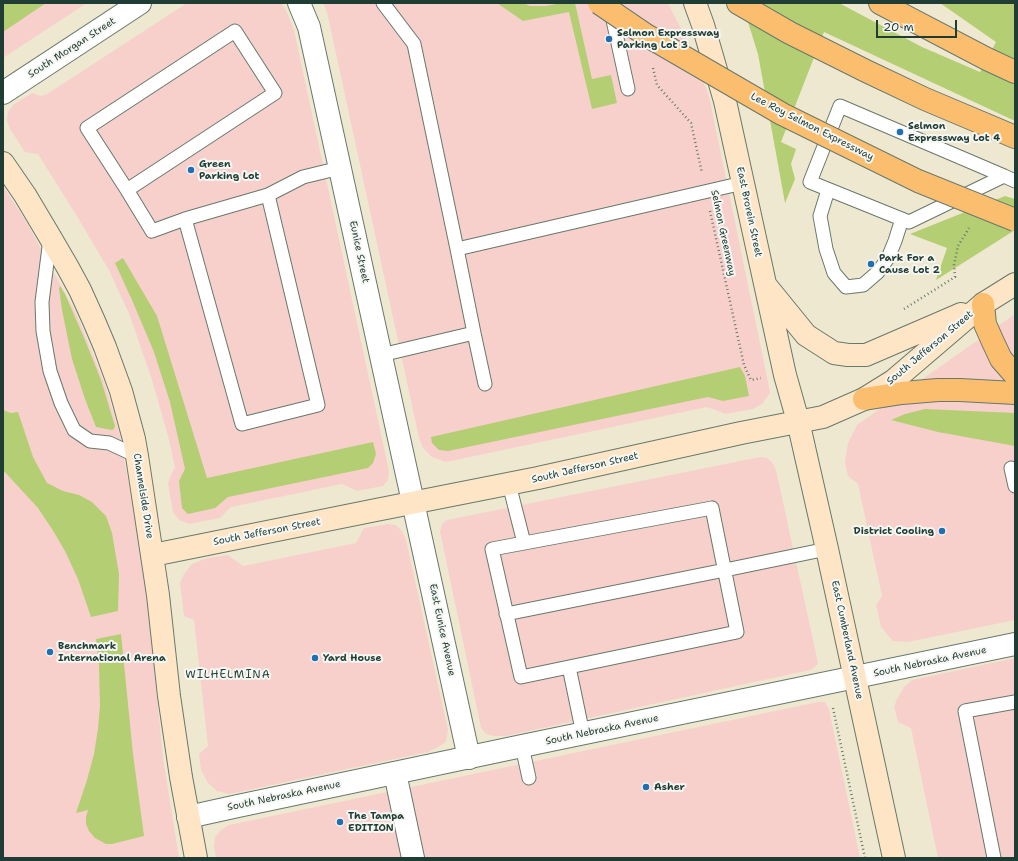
<!DOCTYPE html>
<html>
<head>
<meta charset="utf-8">
<style>
	body { margin:0 }
	#map { position:relative; width:1018px; height:861px; overflow:hidden; background:#eee8d1; font-family:"Shantell Sans",sans-serif }
	canvas { display:block }
	.frame { position:absolute; inset:0; border:4px solid #1f3d34; pointer-events:none }
	.scale { position:absolute; left:876px; top:20px; width:81px; height:18px; box-sizing:border-box; border:2px solid #1f3d34; border-top:0; padding-left:5px; font-size:12px; line-height:14px; white-space:nowrap; color:#1f3d34; -webkit-text-stroke:3px #f6f6f2; paint-order:stroke }
</style>
</head>
<body>
<div id="map">
<canvas width="1018" height="861"></canvas>
<div class="frame"></div>
<div class="scale">20 m</div>
</div>
<script>
const g = document.querySelector('canvas').getContext('2d');
g.lineJoin = 'round';
function fillPath(path, color) {
  g.fillStyle = color;
  g.fill(path, 'evenodd');
}
function shape(rows) {
  const path = new Path2D();
  for (const r of rows) {
    path.moveTo(r[0], r[1]);
    for (let i = 2; i < r.length; i += 2) path.lineTo(r[i], r[i + 1]);
  }
  return path;
}
function strokePath(path, color, width, dash) {
  g.strokeStyle = color;
  g.lineWidth = width;
  g.lineCap = dash ? 'butt' : 'round';
  g.setLineDash(dash || []);
  g.stroke(path);
}
function drawText(font, color, halo, rows, align = 'center') {
  g.font = font + ' "Shantell Sans",sans-serif';
  g.lineWidth = 4;
  g.setLineDash([]);
  g.textBaseline = 'middle';
  g.strokeStyle = halo;
  g.fillStyle = color;
  for (const [text, x, y, turn = 0] of rows) {
    g.save();
    g.translate(x, y);
    g.rotate((+turn || 0) * Math.PI / 180);
    g.textAlign = isNaN(turn) ? turn : align;
    if (halo) g.strokeText(text, 0, 0);
    g.fillText(text, 0, 0);
    g.restore();
  }
}
fillPath(shape([
	[3,3,87,3,3,58],
	[187,3,281,3,286,10,294,30,389,471,388,480,383,486,357,491,342,484,231,507,220,518,189,524,179,520,173,512,168,484,170,477,175,467,168,436,152,380,130,316,110,272,78,218,38,154,25,152,10,129,7,121,8,112,13,105,32,93,41,96,47,94],
	[323,3,668,3,690,47,709,96,767,377,770,393,762,404,753,409,726,414,707,407,446,462,432,457,423,448,419,438,327,12],
	[3,186,27,223,77,315,105,384,120,435,142,557,147,595,163,758,179,858,3,858],
	[1015,314,1015,620,908,642,893,641,881,627,876,605,882,596,858,484,848,476,845,462,848,443,857,425],
	[760,457,767,458,772,462,776,470,817,658,818,664,814,668,810,670,506,736,493,736,486,734,481,728,440,531,442,524,447,520],
	[388,524,396,525,402,531,406,540,448,730,446,742,438,747,428,752,229,794,217,791,208,783,201,770,199,754,208,746,194,620,184,616,180,583,184,574,192,564,207,558,228,555,243,566,356,543,364,528],
	[1015,658,1015,858,938,858,911,728,898,722,894,707,897,699,904,687,912,680],
	[818,702,825,702,829,709,860,858,216,858,214,847,215,837,221,830,229,825]
]), '#f7d0cc');
fillPath(shape([
	[3,3,46,3,3,32],
	[497,3,523,3,530,6,546,6,561,3,575,3,592,79,611,75,617,103,592,109,569,12,523,21],
	[742,3,839,3,922,47,980,72,996,42,940,3,1015,3,1015,121,824,32,781,142,796,149,791,164,795,179,785,203,758,54],
	[1005,196,1015,199,1015,230,936,280,947,248,910,234],
	[123,258,157,316,207,478,373,442,376,454,373,463,368,468,228,497,215,508,188,514,182,508,179,481,185,469,170,402,154,352,132,300,115,263],
	[60,286,65,294,85,340,101,380,115,426,114,429,112,430,96,427,85,399,72,359,62,310,59,288],
	[740,367,745,376,749,396,723,401,708,397,448,451,439,450,432,443,431,437],
	[925,409,1015,413,1015,446,938,432,891,420,905,414],
	[3,410,11,413,18,412,33,457,47,483,63,491,79,495,92,502,106,516,112,533,119,574,118,611,91,617,78,579,65,551,52,529,38,508,3,470],
	[121,634,133,754,144,836,112,844,106,844,95,838,89,831,86,824,86,817,88,810,76,813,87,780,94,754,98,729,100,706,99,665,96,639]
]), '#b4ce73');
const service = shape([
	[383,3,414,44,457,249],
	[611,11,628,89],
	[1004,176,909,222,810,182,840,106,1004,176,1015,181],
	[127,190,275,93,235,31,87,128,127,190,152,231,185,219,268,195,303,177,340,168],
	[828,190,820,216,826,249,834,273,846,287,863,285,878,272,888,258,895,241,902,219],
	[185,219,242,424,318,405,268,195],
	[50,239,42,302,43,331,50,371,61,403,74,430,90,441,109,443,137,456],
	[474,333,485,384],
	[381,355,474,333,457,249,743,183],
	[1011,468,1015,486],
	[509,484,524,543],
	[712,508,737,632,521,677,492,549,712,508],
	[506,614,725,570,827,549],
	[569,667,583,734],
	[522,746,529,778],
	[994,858,965,711,1015,702]
]);
const minor = shape([
	[299,3,309,27,469,758],
	[395,773,413,858]
]);
const tertiary = shape([
	[3,93,140,3],
	[188,817,238,806,522,746,1015,644]
]);
const secondary = shape([
	[695,3,703,25,725,101,785,375,798,421,827,549,894,858],
	[3,163,25,195,50,237,67,266,80,290,94,321,105,347,121,391,134,439,137,456,158,595,169,696,181,777,196,858],
	[767,287,806,335,834,353,848,355,866,355,961,314],
	[153,555,376,510,538,478,741,433,823,417,864,399,893,381,983,304,1015,284]
]);
const motorway = shape([
	[738,3,790,33,866,71,925,99,1015,137],
	[880,3,987,59,1015,72],
	[983,304,985,324,993,342,1001,359,1015,375],
	[864,399,902,393,938,390,960,390,1015,393]
]);
strokePath(service, '#67796b', 15);
strokePath(minor, '#67796b', 24);
strokePath(tertiary, '#67796b', 24);
strokePath(secondary, '#67796b', 24);
strokePath(motorway, '#67796b', 24);
strokePath(shape([
	[653,68,657,85,691,123,702,173],
	[710,211,744,365,751,380,761,378],
	[904,309,955,277,954,265,958,246,969,228],
	[833,708,865,858]
]), '#67796b', 2.5, [1, 3]);
strokePath(service, '#fff', 13);
strokePath(minor, '#fff', 22);
strokePath(tertiary, '#fff', 22);
strokePath(secondary, '#fde5c5', 22);
strokePath(motorway, '#fbbd6e', 22);
const motorwayBridge = shape([
	[599,3,646,35,782,114,918,181,1015,220]
]);
strokePath(motorwayBridge, '#67796b', 24, []);
strokePath(motorwayBridge, '#fbbd6e', 22);
for (const [x, y, r, color] of [
	[609,39,4,"#1f6fb2"],
	[900,132,4,"#1f6fb2"],
	[191,170,4,"#1f6fb2"],
	[871,264,4,"#1f6fb2"],
	[942,531,4,"#1f6fb2"],
	[50,652,4,"#1f6fb2"],
	[315,658,4,"#1f6fb2"],
	[646,787,4,"#1f6fb2"],
	[340,822,4,"#1f6fb2"]
]) {
  const dot = new Path2D();
  dot.arc(x, y, r, 0, 2 * Math.PI);
  g.fillStyle = color;
  g.fill(dot);
  strokePath(dot, '#f6f6f2', 1.5);
}
drawText('bold 10px', '#1f3d34', '#f6f6f2', [
	["Selmon Expressway",617,33],
	["Parking Lot 3",617,45],
	["Selmon",908,126],
	["Expressway Lot 4",908,138],
	["Green",199,164],
	["Parking Lot",199,176],
	["Park For a",879,258],
	["Cause Lot 2",879,270],
	["District Cooling",934,531,"right"],
	["Benchmark",58,646],
	["International Arena",58,658],
	["Yard House",323,658],
	["Asher",654,787],
	["The Tampa",348,816],
	["EDITION",348,828]
], 'left');
drawText('10px', '#1f3d34', '#f6f6f2', [
	["South Morgan Street",72,48,-33],
	["Lee Roy Selmon Expressway",812,127,27],
	["East Brorein Street",749,212,78],
	["Selmon Greenway",723,233,78],
	["Eunice Street",359,252,78],
	["South Jefferson Street",930,348,-40],
	["South Jefferson Street",585,468,-13],
	["Channelside Drive",143,496,81],
	["South Jefferson Street",267,532,-11],
	["East Eunice Avenue",442,630,78],
	["East Cumberland Avenue",847,640,78],
	["South Nebraska Avenue",930,662,-12],
	["South Nebraska Avenue",602,730,-12],
	["South Nebraska Avenue",284,796,-12]
]);
g.letterSpacing = '1px';
drawText('11px', '#1f3d34', '#f6f6f2', [
	["WILHELMINA",228,675]
]);
g.letterSpacing = '0px';
</script>
</body>
</html>
